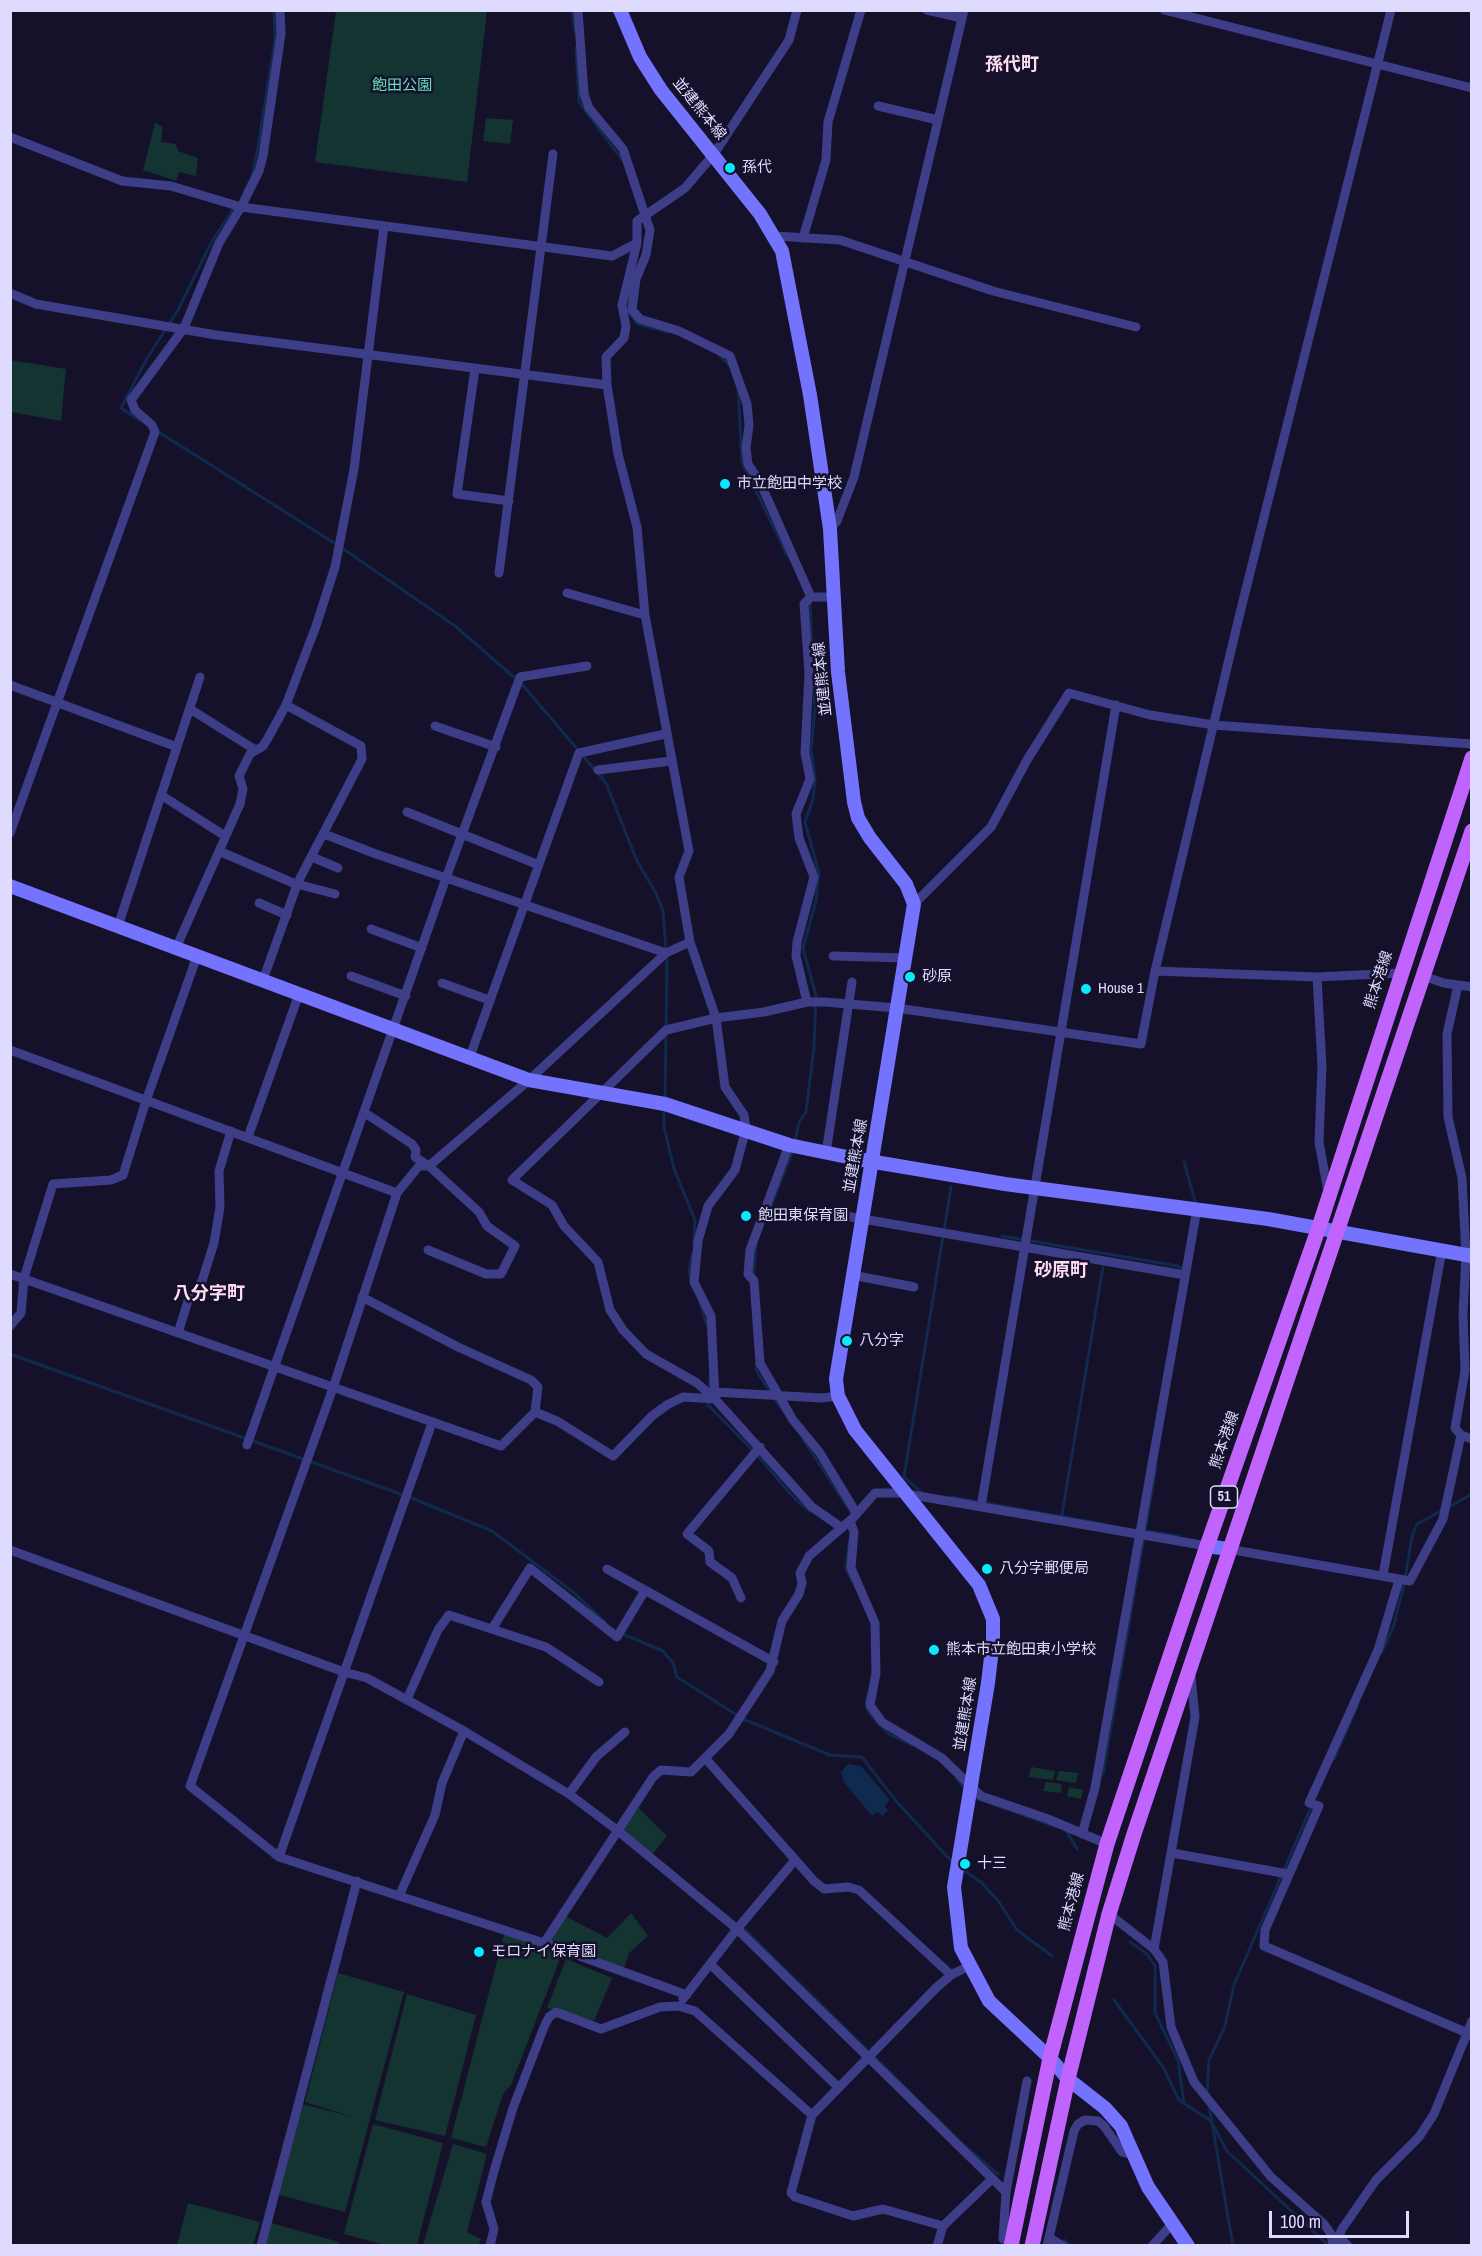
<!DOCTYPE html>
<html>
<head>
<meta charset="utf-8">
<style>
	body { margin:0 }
	#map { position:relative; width:1482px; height:2256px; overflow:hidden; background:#15112a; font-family:"Archivo Narrow",sans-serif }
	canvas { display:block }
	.frame { position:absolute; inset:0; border:12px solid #dedbfe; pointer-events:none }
	.scale { position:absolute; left:1269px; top:2211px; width:140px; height:27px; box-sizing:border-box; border:3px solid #dedbfe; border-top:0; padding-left:8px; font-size:18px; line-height:21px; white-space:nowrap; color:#dedbfe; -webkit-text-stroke:4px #15112a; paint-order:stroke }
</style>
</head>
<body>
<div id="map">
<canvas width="1482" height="2256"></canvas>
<div class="frame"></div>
<div class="scale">100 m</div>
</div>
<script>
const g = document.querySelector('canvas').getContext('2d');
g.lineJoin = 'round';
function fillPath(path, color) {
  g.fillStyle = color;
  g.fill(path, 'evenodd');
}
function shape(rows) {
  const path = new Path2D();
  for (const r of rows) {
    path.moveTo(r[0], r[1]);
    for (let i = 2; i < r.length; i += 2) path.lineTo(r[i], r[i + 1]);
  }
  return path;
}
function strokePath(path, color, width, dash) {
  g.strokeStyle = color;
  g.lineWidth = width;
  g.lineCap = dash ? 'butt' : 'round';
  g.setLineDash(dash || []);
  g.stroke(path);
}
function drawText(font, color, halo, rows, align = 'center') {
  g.font = font + ' "Archivo Narrow","Noto Sans JP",sans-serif';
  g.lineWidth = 5;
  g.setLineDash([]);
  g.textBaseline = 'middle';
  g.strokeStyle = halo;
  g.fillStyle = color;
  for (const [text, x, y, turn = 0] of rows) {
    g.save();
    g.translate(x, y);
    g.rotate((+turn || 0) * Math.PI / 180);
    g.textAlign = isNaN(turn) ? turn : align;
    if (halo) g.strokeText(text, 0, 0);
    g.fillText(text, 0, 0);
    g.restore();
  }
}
fillPath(shape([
	[336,11,487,11,467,182,315,162],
	[486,118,513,120,510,144,483,141],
	[155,123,163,127,161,142,176,144,178,151,198,158,196,176,179,172,176,181,143,170],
	[10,360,66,369,61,421,11,412],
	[1031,1767,1055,1771,1053,1780,1029,1777],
	[1059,1771,1078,1773,1076,1783,1056,1780],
	[1046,1782,1062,1784,1061,1793,1043,1791],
	[1069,1787,1083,1790,1081,1799,1067,1796],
	[638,1807,667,1836,652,1855,621,1830],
	[631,1913,648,1936,629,1953,624,1968,549,1942,565,1916,607,1938],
	[505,1931,561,1956,511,2085,503,2094,486,2147,451,2138],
	[566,1959,612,1978,594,2021,547,2008],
	[338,1973,404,1992,345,2212,279,2195,302,2104,353,2117,305,2102],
	[407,1994,476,2015,445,2136,375,2120],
	[373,2124,443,2143,417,2245,385,2245,344,2234],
	[453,2144,487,2154,467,2232,481,2239,478,2245,423,2245],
	[188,2203,260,2222,253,2245,177,2245],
	[271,2223,339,2242,338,2246,265,2246]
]), '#143432');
fillPath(shape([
	[848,1764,861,1766,890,1800,885,1806,888,1811,882,1816,878,1812,872,1816,843,1781,841,1772]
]), '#10294f');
strokePath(shape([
	[572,10,575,32],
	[576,48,579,102,623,161],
	[244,193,252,176,258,147,275,40,274,10],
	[628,307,630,290],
	[630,314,638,324,668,332],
	[718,354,730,366],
	[738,389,742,462,787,555],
	[141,421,121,408,146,360,178,310,211,243,235,206],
	[157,431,336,544],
	[342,548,455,626,516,679],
	[810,601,812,651],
	[521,683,606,783,637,861,656,893,663,911,667,962,665,1101],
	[664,1107,664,1127,674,1169,695,1220,694,1242],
	[795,1141,799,1122,806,1112,814,1047,816,996,803,948,816,901,819,873,805,822,813,799,815,779,811,749,815,709,813,679],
	[1184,1162,1196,1205],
	[768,1214,793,1150],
	[1002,1236,1178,1266,1185,1270],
	[753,1277,756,1245],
	[691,1280,689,1271,692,1255],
	[699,1300,707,1325],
	[10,1354,409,1497,492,1531,573,1592,605,1622],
	[756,1364,757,1372,770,1392],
	[709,1391,710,1377],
	[774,1398,784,1412],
	[708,1401,708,1405,758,1456,795,1499,810,1511],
	[803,1439,852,1514],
	[921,1492,904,1477,951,1187],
	[951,1497,1103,1524],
	[1447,1508,1472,1494],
	[1062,1515,1103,1267],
	[1145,1531,1179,1536],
	[849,1542,846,1568,852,1581],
	[620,1633,663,1651,673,1663,677,1677,743,1719,830,1755,862,1757,896,1801,954,1864],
	[1382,1652,1394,1625,1405,1580,1412,1536,1417,1524,1441,1511],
	[868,1694,866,1701,868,1711,877,1722],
	[882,1727,889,1734,912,1745],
	[1334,1759,1357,1707],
	[1103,1774,1156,1468],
	[957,1779,966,1791],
	[973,1797,1057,1827],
	[1066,1830,1077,1849],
	[962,1869,982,1883,999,1902,1017,1930,1052,1956],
	[744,1929,967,2148,998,2174],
	[1130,1942,1147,1954,1155,1966,1155,2013,1178,2060,1184,2104],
	[1114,2000,1163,2067,1179,2100,1211,2121,1227,2151,1329,2246],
	[1207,2093,1209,2060,1225,2026,1234,1985,1312,1805],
	[1209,2105,1233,2246],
	[1064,2240,1071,2246]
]), '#10294f', 3);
strokePath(shape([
	[578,10,584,94,589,108,623,149,650,230,646,255,636,279,632,310,640,319,679,331,730,356,747,404,749,425,746,448,748,464,760,482,811,597,833,597],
	[797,10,789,40,714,154,685,188,637,221,637,243,622,305,626,326,624,338,606,357,607,385,618,454,637,527,645,615,689,851,679,877,690,942,716,1018,725,1087,744,1115,746,1129,735,1170,708,1206,698,1241,694,1282,711,1316,715,1399,812,1507,842,1528],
	[927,10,962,18],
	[1164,10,1472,88],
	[878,106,938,120],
	[10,137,122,181,171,186,241,207,612,256,637,243],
	[775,236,840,240,993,291,1136,327],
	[803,238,826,160,828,122,861,10],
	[10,293,36,304,216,335,607,385],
	[475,369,457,494,509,501],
	[830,529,837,521,854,477,964,10],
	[499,573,553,154],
	[567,593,645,615],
	[10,685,177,747],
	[190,709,254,749],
	[435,726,496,747],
	[598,770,671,761],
	[161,795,225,836],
	[407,812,539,865],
	[10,833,155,432,152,425,135,410,131,400,184,328,219,243,241,207,259,171,263,156,281,34,280,10],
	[324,834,376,854,666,953],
	[219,851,293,883,335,894],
	[312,857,338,868],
	[259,903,287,915],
	[914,904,991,827,1027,760,1069,693,1150,715,1214,725,1472,744],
	[118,926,200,677],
	[371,929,422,948],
	[176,948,240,804,243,789,239,776,250,754,263,746,268,738,286,705,316,626,335,567,354,469,384,226],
	[833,956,906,958],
	[1155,971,1317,977,1400,973],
	[351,976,406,996],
	[1423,976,1444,983,1472,987],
	[1317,977,1322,1066,1319,1142,1328,1192],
	[263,980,298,882,362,759,361,746,286,705],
	[442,983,489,1000],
	[1458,985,1447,1034,1448,1117,1462,1178,1466,1255,1463,1314,1465,1371,1455,1428,1461,1435,1472,1439],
	[807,1002,796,956,797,942,814,877,799,838,796,814,810,779,805,753,809,673,804,604,811,597],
	[10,1050,397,1193],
	[469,1059,579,753,665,734],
	[365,1113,412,1144,416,1150,415,1157,429,1166,479,1212,487,1226,515,1246,501,1274,486,1274,428,1250],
	[248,1137,299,994],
	[789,1145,750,1250,748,1274,754,1281,760,1363,793,1420,820,1453,857,1514],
	[826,1153,852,982],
	[811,1210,1185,1275],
	[10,1274,501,1446,535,1412,557,1421,613,1456,652,1416,667,1405,683,1397,715,1399],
	[852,1275,914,1287],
	[362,1297,458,1347,531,1380,538,1387,535,1412],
	[10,1326,21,1313,24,1278,53,1184,111,1180,123,1175,146,1101,197,956],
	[178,1333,188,1301,202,1281,214,1243,220,1207,219,1171,231,1131],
	[714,1392,822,1398,838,1396],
	[715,1399,697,1383,646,1354,623,1330,610,1310,598,1262,564,1226,552,1205,512,1180,666,1030,716,1018,764,1012,807,1002,825,1002,897,1008,1141,1044,1155,971,1239,617,1391,10],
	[247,1445,446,878,520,677,587,666],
	[981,1507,1116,705],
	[850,1521,854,1532,851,1568,875,1623,876,1673,870,1705,882,1722,942,1758,981,1796,1048,1819,1107,1844],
	[1228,1549,1410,1581,1443,1519,1461,1435],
	[10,1550,344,1672,367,1678,464,1731,569,1794,617,1830,737,1929,1006,2192],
	[607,1569,774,1662],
	[1383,1575,1442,1250],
	[1399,1580,1378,1650,1309,1803,1319,1806,1265,1930,1264,1946,1472,2035],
	[741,1598,732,1578,710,1562,709,1551,687,1534,760,1447],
	[492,1629,530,1568,617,1637,644,1592],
	[407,1699,438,1630,449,1615,546,1647,599,1682],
	[706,1759,814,1881,824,1889,848,1887,859,1890,951,1975],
	[569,1794,596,1757,625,1732],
	[1082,1834,1095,1788,1197,1209],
	[1172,1853,1288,1874],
	[279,1857,432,1423],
	[399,1896,435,1815,442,1783,464,1731],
	[1109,1914,1154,1949,1163,1962,1171,2027,1194,2082,1271,2177,1324,2224,1331,2234,1333,2246],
	[544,1943,653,1777,661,1770,691,1772,729,1734,770,1671,782,1621,799,1594,802,1583,800,1573,809,1556,853,1518,875,1493,901,1493,1207,1546],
	[1154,1949,1195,1717,1191,1676],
	[710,1964,838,2087],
	[687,1995,544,1943,279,1857,190,1786,333,1388,397,1193,419,1166,429,1166,529,1080,666,953,690,942],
	[683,1999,737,1929,795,1860],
	[943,2226,883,2209,853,2216,795,2197,791,2193,812,2115,936,1988,951,1975,969,1966],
	[1339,2236,1348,2246],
	[1050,2238,1063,2246],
	[1003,2239,1006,2192,1027,2081],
	[261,2246,357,1881],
	[490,2246,494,2229,486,2202,494,2171,513,2108,544,2027,549,2017,556,2012,601,2029,660,2007,678,2006,695,2011,812,2115],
	[937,2246,943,2226,992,2179],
	[1047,2246,1074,2131,1078,2124,1085,2120,1098,2121,1104,2126,1122,2152,1136,2156],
	[1152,2246,1172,2224],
	[1335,2246,1342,2229,1376,2180,1419,2137,1434,2114,1472,2021]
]), '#3e3d88', 9);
strokePath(shape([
	[620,10,640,57,661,90,760,214,782,251,810,395,830,529,838,672,854,802,858,818,870,838,906,884,914,904,836,1379,838,1396,855,1430,979,1585,993,1619,993,1640,988,1683,954,1887,961,1948,989,2001,1050,2058,1068,2079,1105,2108,1121,2126,1148,2187,1188,2246],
	[10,886,529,1080,665,1104,789,1145,857,1159,1005,1184,1268,1219,1472,1256],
	[1207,1546,1228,1549]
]), '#7373fd', 14);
strokePath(shape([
	[1011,2246,1050,2058,1107,1844,1207,1546,1319,1227,1472,758],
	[1032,2246,1068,2079,1109,1914,1134,1834,1472,831]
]), '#c064fd', 15);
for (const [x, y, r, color] of [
	[730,168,6,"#0ae9fb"],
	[725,484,6,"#0ae9fb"],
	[910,977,6,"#0ae9fb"],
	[1086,989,6,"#0ae9fb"],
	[746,1216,6,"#0ae9fb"],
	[847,1341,6,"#0ae9fb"],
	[987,1569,6,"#0ae9fb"],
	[934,1650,6,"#0ae9fb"],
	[965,1864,6,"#0ae9fb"],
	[479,1952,6,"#0ae9fb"]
]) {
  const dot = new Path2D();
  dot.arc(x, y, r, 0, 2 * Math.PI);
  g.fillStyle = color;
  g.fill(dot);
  strokePath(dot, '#15112a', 2);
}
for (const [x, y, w] of [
	[1224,1497,27]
]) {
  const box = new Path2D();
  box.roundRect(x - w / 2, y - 11, w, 22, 4.5);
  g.fillStyle = '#15112a';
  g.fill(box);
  strokePath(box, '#dedbfe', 1.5);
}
drawText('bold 14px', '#dedbfe', null, [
	["51",1224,1497]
]);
drawText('15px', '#66dfbe', '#15112a', [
	["飽田公園",402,86]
]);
drawText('15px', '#dedbfe', '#15112a', [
	["並建熊本線",699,109,51],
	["並建熊本線",823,679,-96],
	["熊本港線",1379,980,-72],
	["並建熊本線",856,1156,-80],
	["熊本港線",1225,1440,-71],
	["並建熊本線",966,1714,-81],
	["熊本港線",1072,1902,-75]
]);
drawText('15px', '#dedbfe', '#15112a', [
	["孫代",742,168],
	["市立飽田中学校",737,484],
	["砂原",922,977],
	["House 1",1098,989],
	["飽田東保育園",758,1216],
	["八分字",859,1341],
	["八分字郵便局",999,1569],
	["熊本市立飽田東小学校",946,1650],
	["十三",977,1864],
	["モロナイ保育園",491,1952]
], 'left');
drawText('bold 18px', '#feddf3', '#15112a', [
	["孫代町",1012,65],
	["砂原町",1061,1271],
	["八分字町",209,1294]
]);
</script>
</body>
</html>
